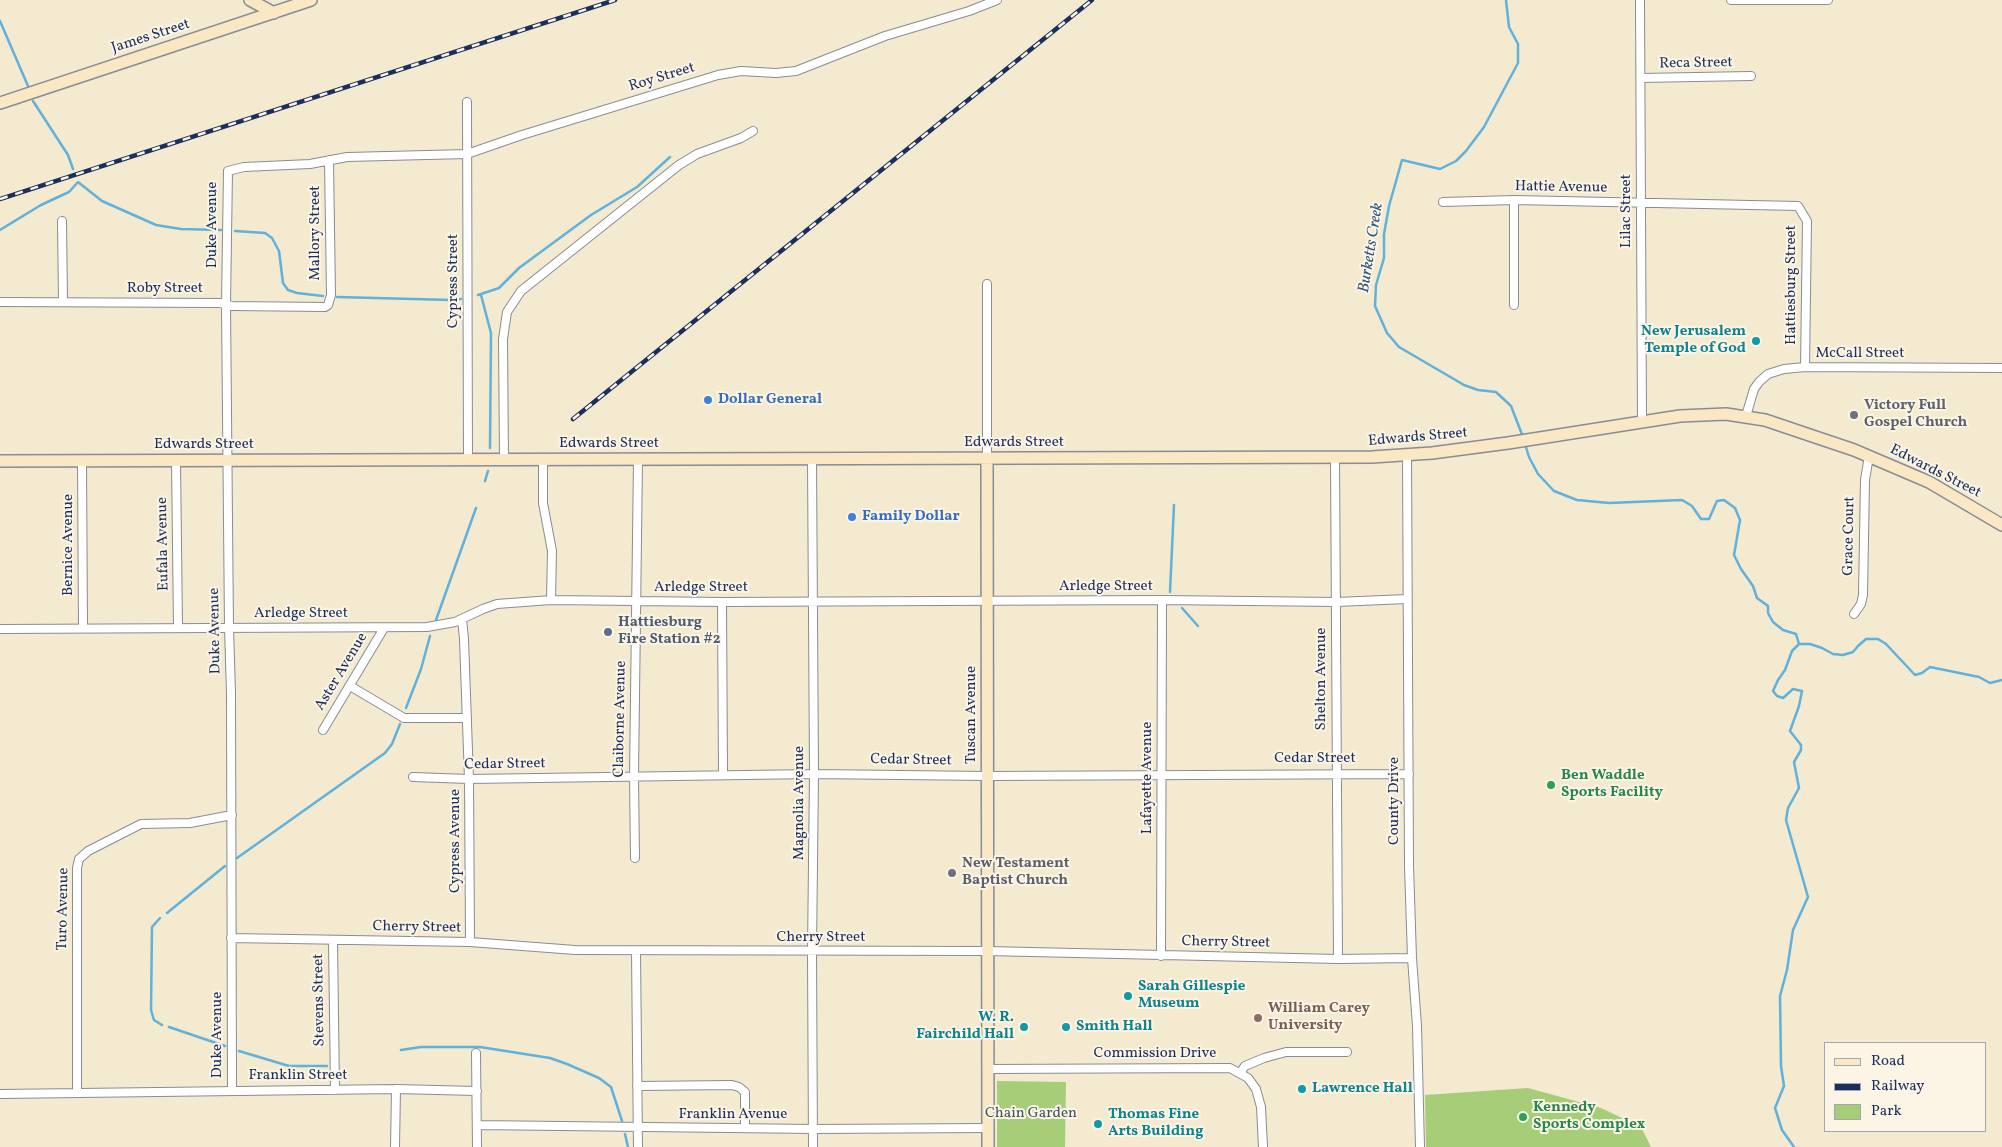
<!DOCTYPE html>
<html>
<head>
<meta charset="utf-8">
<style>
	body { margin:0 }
	#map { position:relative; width:2002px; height:1147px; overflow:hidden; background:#f3ead0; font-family:Vollkorn,serif }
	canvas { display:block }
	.legend { position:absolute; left:1824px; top:1042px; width:162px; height:90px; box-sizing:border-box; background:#fcf5e5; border:1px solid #a2a6af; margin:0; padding:6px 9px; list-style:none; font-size:15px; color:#1b2f5e }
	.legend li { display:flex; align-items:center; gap:10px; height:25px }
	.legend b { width:25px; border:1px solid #a2a6af }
</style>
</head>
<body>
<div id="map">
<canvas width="2002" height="1147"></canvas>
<ul class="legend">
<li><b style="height:6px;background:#fae7c3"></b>Road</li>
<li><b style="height:6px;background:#1b2f5e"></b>Railway</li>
<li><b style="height:14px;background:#a6cd78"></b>Park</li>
</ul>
</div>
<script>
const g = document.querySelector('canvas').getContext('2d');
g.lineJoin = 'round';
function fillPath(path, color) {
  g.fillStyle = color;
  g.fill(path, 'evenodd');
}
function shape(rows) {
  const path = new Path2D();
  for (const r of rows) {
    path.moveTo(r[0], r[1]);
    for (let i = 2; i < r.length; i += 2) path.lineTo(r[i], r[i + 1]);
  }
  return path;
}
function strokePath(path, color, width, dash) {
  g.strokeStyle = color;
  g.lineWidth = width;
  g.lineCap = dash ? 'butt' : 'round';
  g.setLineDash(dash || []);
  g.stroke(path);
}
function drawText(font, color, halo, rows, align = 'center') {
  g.font = font + ' Vollkorn,serif';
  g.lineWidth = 4;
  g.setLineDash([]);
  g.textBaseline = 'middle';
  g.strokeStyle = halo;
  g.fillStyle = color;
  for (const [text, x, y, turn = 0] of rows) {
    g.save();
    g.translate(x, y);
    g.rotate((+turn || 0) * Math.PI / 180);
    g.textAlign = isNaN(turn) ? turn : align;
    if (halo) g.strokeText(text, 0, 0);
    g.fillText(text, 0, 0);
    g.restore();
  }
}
fillPath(shape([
	[997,1081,1066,1082,1065,1147,997,1147],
	[1528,1088,1601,1108,1641,1127,1651,1147,1426,1147,1425,1095]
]), '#a6cd78');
strokePath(shape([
	[1506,0,1509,27,1518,44,1518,63,1484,127,1466,151,1456,161,1440,169,1402,160,1389,206,1384,234,1384,258,1376,285,1375,306,1387,333,1399,347,1464,385,1478,390,1496,392,1511,406,1523,437],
	[0,21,28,86],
	[33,101,68,155,73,169],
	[0,230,41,205,69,192,78,182,102,201,156,225,181,229,221,230],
	[235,231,265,233,272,238,279,251,283,283,288,290,297,293,323,296],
	[478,295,499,288,519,268,591,215,637,187,670,157],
	[481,295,491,333,490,448],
	[337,297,451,300,461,299],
	[1525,444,1529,457,1538,474,1554,491,1577,500,1609,503,1682,500,1692,506,1701,519,1709,519,1717,501,1724,500,1735,508,1740,520,1734,555,1741,569,1753,586,1757,598,1768,606,1768,613,1773,622,1783,630,1796,634,1799,644,1810,644,1822,648,1833,654,1843,655,1853,652,1858,646,1866,639,1878,639,1886,644,1915,675,1922,673,1930,667,1979,677,1990,683,2002,680],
	[485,481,488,471],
	[1170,592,1174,505],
	[1182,608,1198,626],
	[436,620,476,508],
	[406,708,421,669,430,636],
	[237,858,385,753,392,744,400,724],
	[167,913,225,866],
	[160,918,152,927,151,1010,154,1020,162,1025],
	[169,1027,225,1046],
	[401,1050,421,1047,480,1047,550,1058,567,1064,599,1078,611,1087,622,1121],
	[239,1051,289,1066,327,1066],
	[625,1134,628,1147],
	[1794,1147,1782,1130,1775,1108,1784,1086,1781,1066,1780,996,1787,970,1793,930,1808,897,1786,820,1788,808,1799,788,1794,762,1801,750,1801,745,1790,731,1799,706,1802,691,1793,689,1783,698,1777,696,1773,691,1778,680,1785,670,1792,651,1799,644]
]), '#60b1db', 2.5);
const street = shape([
	[1640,0,1642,422],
	[1731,0,1828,0],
	[1641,78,1751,76],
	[467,102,468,459],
	[1514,200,1514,305],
	[1443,202,1514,200,1798,206,1807,221,1805,367],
	[62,221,63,302],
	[987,284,987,459],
	[0,302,220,303,232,306,325,307,328,305,331,295,329,160],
	[1746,416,1754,389,1759,382,1768,374,1784,369,1805,367,2002,368],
	[1407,455,1409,866,1412,958,1417,1026,1420,1147],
	[1335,458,1338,959],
	[543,459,543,503,552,551,551,600],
	[812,459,814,774,812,952,813,1147],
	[176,460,178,628],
	[504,460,503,339,507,312,521,291,679,165,697,154,741,138,753,131],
	[82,461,83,628],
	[722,602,723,774],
	[1854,614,1861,604,1863,595,1865,480,1869,456],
	[462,619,464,639,469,779,470,942],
	[0,629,427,627,455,622,483,609,497,604,551,600,722,602,1162,600,1336,602,1407,599],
	[350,686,404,718,467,718],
	[323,730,384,628],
	[413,777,469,779,814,774,987,776,1409,774],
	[635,858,634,776,638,459],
	[231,938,470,942,575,950,987,951,1338,959,1412,958],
	[333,940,335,1090],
	[636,951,638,1147],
	[1161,956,1162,600],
	[476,1053,477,1147],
	[987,1069,1230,1068,1248,1078,1256,1089,1261,1107,1263,1147],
	[1240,1073,1245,1066,1264,1058,1286,1052,1347,1052],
	[637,1086,732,1085,739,1087,745,1092,745,1128],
	[232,1090,231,693,229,628,226,304,228,171,244,167,310,164,347,157,467,154,522,135,718,75,741,71,776,73,796,71,885,36,969,11,997,0],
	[77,1093,77,868,79,859,88,851,141,824,190,823,232,815],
	[0,1094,396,1089,477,1091],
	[477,1125,813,1129,988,1128],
	[395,1147,396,1089]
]);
const secondary = shape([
	[250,0,274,13],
	[0,103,311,0],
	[987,459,988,1147],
	[0,461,1372,457,1432,453,1508,443,1680,416,1726,414,1765,420,1854,450,1929,482,2002,525]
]);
strokePath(street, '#878c97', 10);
strokePath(secondary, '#878c97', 14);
strokePath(street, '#fff', 8);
strokePath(secondary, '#fae7c3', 11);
const rail = shape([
	[0,199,615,0],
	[573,419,1092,0]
]);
strokePath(rail, '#1b2f5e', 4.5);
strokePath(rail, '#fcf5e5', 2.5, [8]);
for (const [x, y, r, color] of [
	[1756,341,5,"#0f9aa8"],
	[708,400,5,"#3f7fe0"],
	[1854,415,5,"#6b7280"],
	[852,517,5,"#3f7fe0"],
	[608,632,5,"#5c6f8a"],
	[1551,785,5,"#2e9e5b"],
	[952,873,5,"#6b7280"],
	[1128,996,5,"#0f9aa8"],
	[1258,1018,5,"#8d6e63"],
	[1024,1027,5,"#0f9aa8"],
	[1066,1027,5,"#0f9aa8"],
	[1302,1089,5,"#0f9aa8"],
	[1523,1117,5,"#2e9e5b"],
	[1098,1124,5,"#0f9aa8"]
]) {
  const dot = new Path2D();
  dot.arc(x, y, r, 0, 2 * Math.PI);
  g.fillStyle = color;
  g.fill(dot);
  strokePath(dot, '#fcf5e5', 2);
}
drawText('15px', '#1b2f5e', '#fcf5e5', [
	["James Street",151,37,-18],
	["Reca Street",1696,64,-1],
	["Roy Street",662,78,-17],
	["Hattie Avenue",1561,188,1],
	["Lilac Street",1627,211,-90],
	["Duke Avenue",213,225,-90],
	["Mallory Street",316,233,-90],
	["Cypress Street",454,281,-90],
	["Hattiesburg Street",1792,285,-90],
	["Roby Street",165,289],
	["McCall Street",1860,354],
	["Edwards Street",1418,438,-5],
	["Edwards Street",1014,443],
	["Edwards Street",609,444],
	["Edwards Street",204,445],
	["Edwards Street",1935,472,27],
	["Grace Court",1850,536,-89],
	["Eufala Avenue",164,544,-91],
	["Bernice Avenue",69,545,-90],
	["Arledge Street",1106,587],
	["Arledge Street",701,588],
	["Arledge Street",301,614],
	["Duke Avenue",216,631,-91],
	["Aster Avenue",342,672,-59],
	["Shelton Avenue",1322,679,-90],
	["Tuscan Avenue",972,715,-90],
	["Claiborne Avenue",621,719,-89],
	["Cedar Street",1315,759],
	["Cedar Street",911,761,1],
	["Cedar Street",505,765,-1],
	["Lafayette Avenue",1148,778,-90],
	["County Drive",1395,801,-90],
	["Magnolia Avenue",800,803,-90],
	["Cypress Avenue",456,841,-90],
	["Turo Avenue",64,909,-89],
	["Cherry Street",417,928,1],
	["Cherry Street",821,938],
	["Cherry Street",1226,943,1],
	["Stevens Street",320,1000,-91],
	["Duke Avenue",218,1035,-90],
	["Commission Drive",1155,1054],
	["Franklin Street",298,1076],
	["Franklin Avenue",733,1115]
]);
drawText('bold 15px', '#0d838f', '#fcf5e5', [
	["New Jerusalem",1746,332,"right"],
	["Temple of God",1746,349,"right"],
	["Sarah Gillespie",1138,987],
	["Museum",1138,1004],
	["W. R.",1014,1018,"right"],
	["Fairchild Hall",1014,1035,"right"],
	["Smith Hall",1076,1027],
	["Lawrence Hall",1312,1089],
	["Thomas Fine",1108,1115],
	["Arts Building",1108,1132]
], 'left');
drawText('bold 15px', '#366cbe', '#fcf5e5', [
	["Dollar General",718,400],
	["Family Dollar",862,517]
], 'left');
drawText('bold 15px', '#5b616d', '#fcf5e5', [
	["Victory Full",1864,406],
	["Gospel Church",1864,423],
	["New Testament",962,864],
	["Baptist Church",962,881]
], 'left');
drawText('bold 15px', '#4e5e75', '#fcf5e5', [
	["Hattiesburg",618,623],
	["Fire Station #2",618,640]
], 'left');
drawText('bold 15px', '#27864d', '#fcf5e5', [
	["Ben Waddle",1561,776],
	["Sports Facility",1561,793],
	["Kennedy",1533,1108],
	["Sports Complex",1533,1125]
], 'left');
drawText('bold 15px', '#785e54', '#fcf5e5', [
	["William Carey",1268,1009],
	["University",1268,1026]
], 'left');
drawText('15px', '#3e5664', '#fcf5e5', [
	["Chain Garden",1031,1114]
]);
drawText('italic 16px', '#305684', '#fcf5e5', [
	["Burketts Creek",1372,248,-81]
]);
</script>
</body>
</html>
